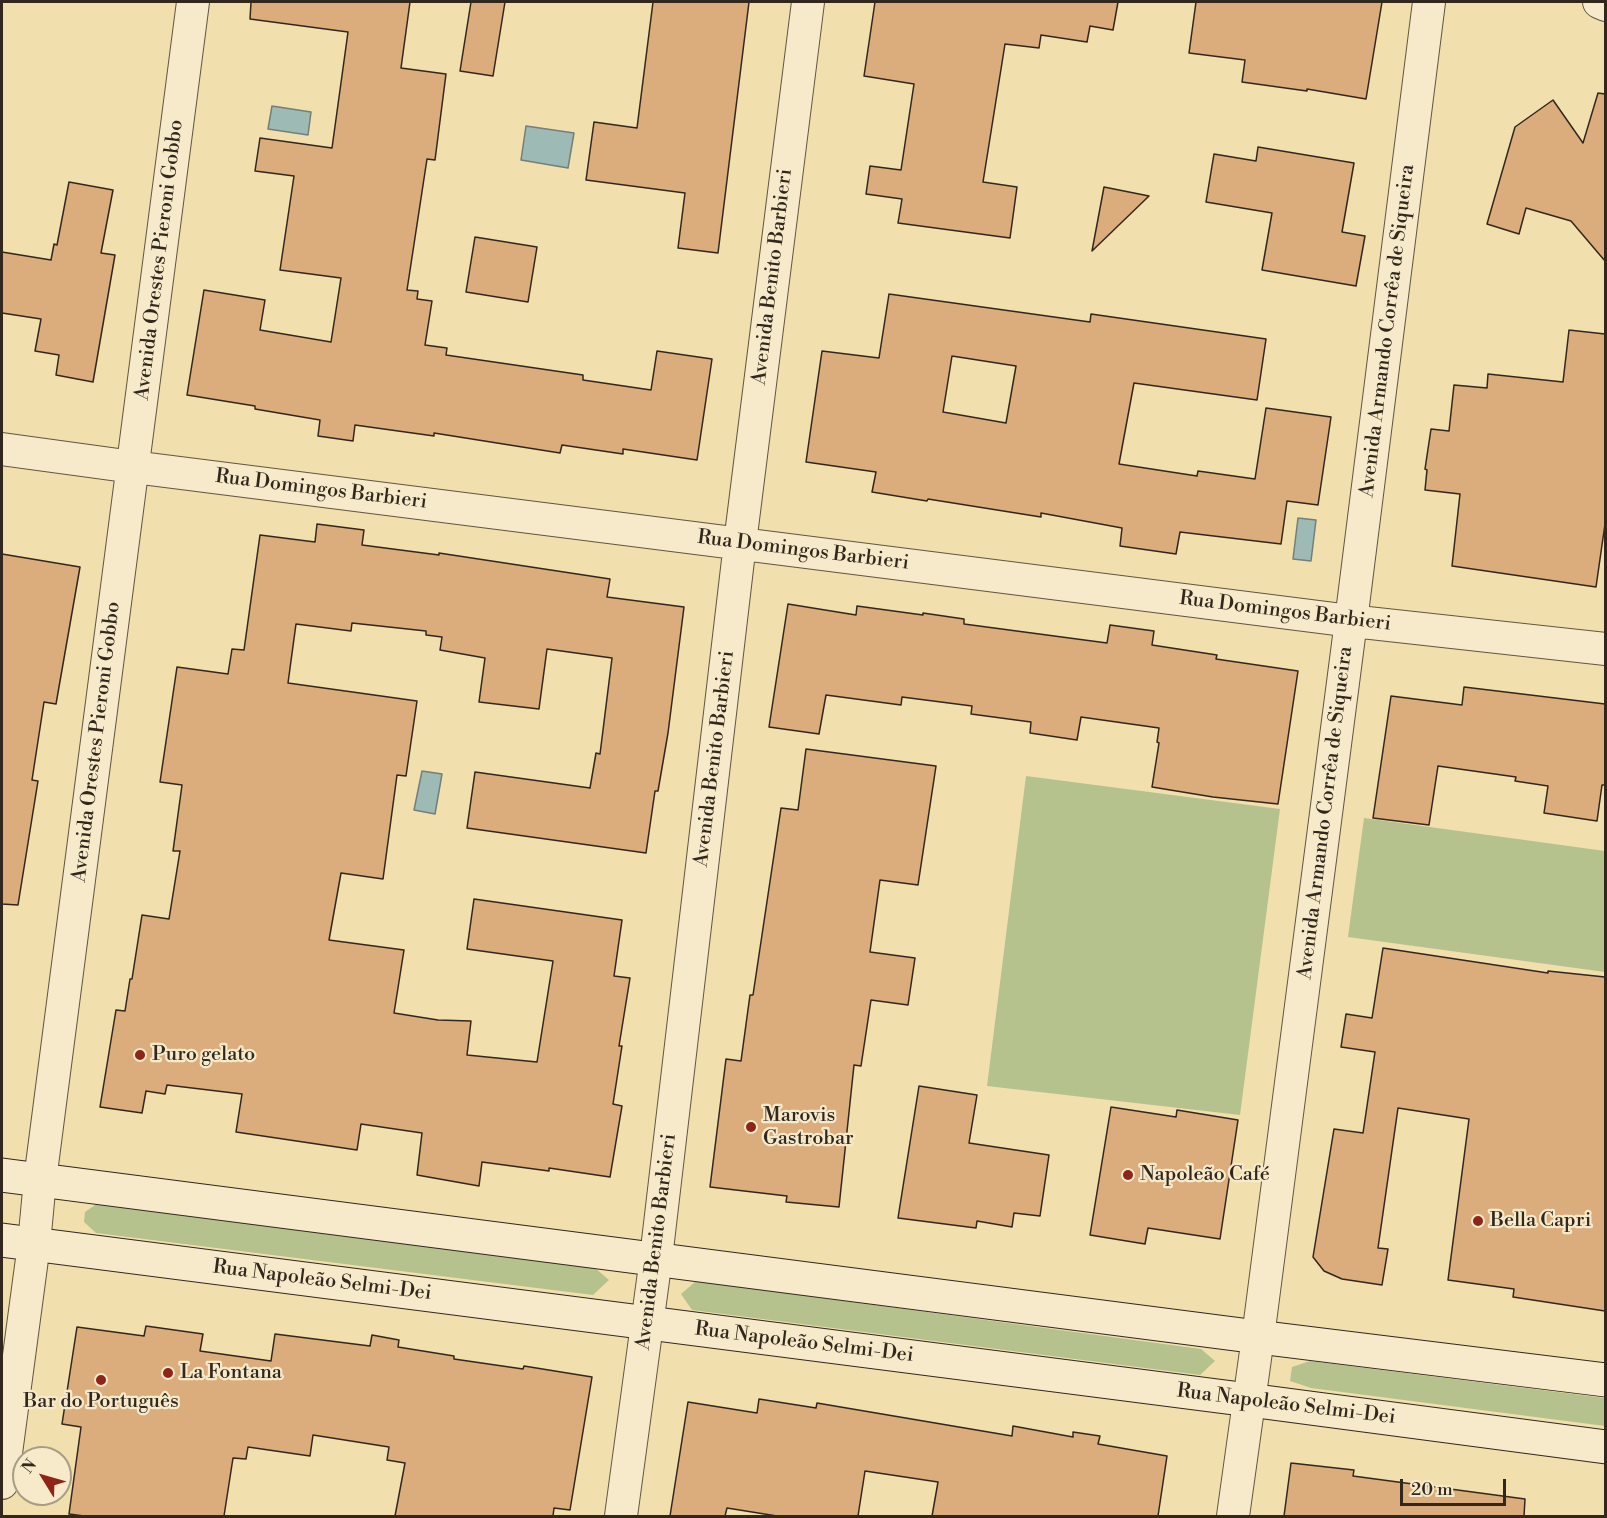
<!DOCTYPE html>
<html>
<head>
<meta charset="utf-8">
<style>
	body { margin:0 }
	#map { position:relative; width:1607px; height:1518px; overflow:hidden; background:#f1dfae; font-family:"Libre Bodoni",serif }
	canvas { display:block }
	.frame { position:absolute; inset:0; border:3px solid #32271d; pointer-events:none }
	.north { position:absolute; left:12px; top:1446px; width:60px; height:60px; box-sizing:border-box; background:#f6eaca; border:2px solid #a89c85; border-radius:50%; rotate:307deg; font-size:16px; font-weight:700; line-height:24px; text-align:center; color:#32271d }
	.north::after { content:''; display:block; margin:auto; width:21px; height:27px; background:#8f2418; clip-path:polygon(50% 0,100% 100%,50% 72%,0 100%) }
	.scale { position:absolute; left:1400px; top:1479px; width:106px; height:27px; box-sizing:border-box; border:3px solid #32271d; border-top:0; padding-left:8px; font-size:18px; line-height:21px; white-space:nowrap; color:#32271d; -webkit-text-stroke:4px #f6eaca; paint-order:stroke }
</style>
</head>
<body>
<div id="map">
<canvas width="1607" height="1518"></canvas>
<div class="frame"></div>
<div class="north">N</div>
<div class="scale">20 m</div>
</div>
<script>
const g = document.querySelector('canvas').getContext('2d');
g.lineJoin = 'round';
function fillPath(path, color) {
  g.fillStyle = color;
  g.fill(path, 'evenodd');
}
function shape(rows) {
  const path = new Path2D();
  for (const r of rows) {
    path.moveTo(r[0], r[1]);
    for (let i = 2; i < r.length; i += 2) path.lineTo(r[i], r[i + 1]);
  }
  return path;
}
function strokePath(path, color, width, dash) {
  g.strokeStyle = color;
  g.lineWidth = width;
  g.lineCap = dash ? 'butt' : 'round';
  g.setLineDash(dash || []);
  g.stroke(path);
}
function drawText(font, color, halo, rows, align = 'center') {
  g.font = font + ' "Libre Bodoni",serif';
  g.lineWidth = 4.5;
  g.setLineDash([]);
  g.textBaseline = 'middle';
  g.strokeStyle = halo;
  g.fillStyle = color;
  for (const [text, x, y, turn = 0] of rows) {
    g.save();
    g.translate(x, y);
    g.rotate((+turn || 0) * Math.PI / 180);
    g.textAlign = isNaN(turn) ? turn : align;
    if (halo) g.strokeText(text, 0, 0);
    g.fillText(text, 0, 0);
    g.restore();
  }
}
fillPath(shape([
	[1026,776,1280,809,1240,1115,987,1086],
	[1364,818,1605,851,1605,972,1348,937],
	[98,1203,595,1268,609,1280,593,1295,96,1233,84,1222,85,1212],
	[696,1281,1201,1349,1215,1361,1200,1375,692,1310,681,1294],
	[1310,1361,1605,1398,1605,1426,1311,1388,1290,1381,1292,1367]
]), '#b6c28d');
const water = shape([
	[272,106,311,112,308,135,268,129,272,106],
	[526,126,574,133,568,168,521,160,526,126],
	[1298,518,1316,520,1311,561,1293,559,1298,518],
	[422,771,442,774,435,814,414,810,422,771]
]);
fillPath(water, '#9ebab4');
strokePath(water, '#737f78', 1.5);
const building = shape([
	[251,2,410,2,401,68,446,74,435,160,427,159,407,290,418,291,417,299,432,301,425,345,447,348,446,355,583,375,583,380,651,390,657,351,712,359,697,460,623,449,623,454,562,445,560,453,434,433,434,436,355,425,353,441,318,436,320,420,255,409,255,406,187,395,204,290,265,300,260,330,331,342,341,278,280,270,294,176,255,171,260,138,332,148,348,32,250,19,251,2],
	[471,2,505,2,493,76,460,71,471,2],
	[653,2,749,2,718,253,678,248,685,193,586,180,594,122,637,128,653,2],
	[875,2,1118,2,1113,30,1090,26,1087,42,1041,35,1039,48,1005,44,983,182,1017,187,1010,238,898,223,902,199,866,194,870,166,901,170,914,84,864,76,875,2],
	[1196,2,1382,2,1366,99,1307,89,1307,91,1242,82,1245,60,1189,53,1196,2],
	[1598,93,1605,94,1605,261,1571,221,1526,208,1519,234,1487,224,1515,127,1553,100,1583,143,1598,93],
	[1258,147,1354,163,1342,232,1365,236,1356,286,1262,270,1272,213,1206,202,1214,154,1256,161,1258,147],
	[69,182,113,190,101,253,115,255,93,382,56,375,59,355,35,351,41,319,2,313,2,252,51,260,54,244,57,245,69,182],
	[1104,187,1149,196,1092,251,1104,187],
	[475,237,537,247,528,302,466,292,475,237],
	[889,294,1090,322,1091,314,1266,339,1257,400,1134,383,1119,464,1197,476,1198,471,1255,479,1266,408,1331,417,1318,505,1287,501,1281,544,1180,532,1176,554,1120,546,1122,528,1041,513,1041,517,928,499,927,501,872,492,876,472,806,462,822,351,879,358,889,294],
	[952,356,1016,366,1006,423,943,412,952,356],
	[1569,330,1605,334,1605,524,1596,587,1452,566,1460,494,1425,490,1427,470,1425,469,1431,429,1449,431,1454,385,1487,388,1488,374,1563,382,1569,330],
	[317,524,364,530,362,545,439,555,439,553,610,579,607,597,684,607,668,733,658,791,655,791,646,853,467,828,475,772,590,788,596,753,600,754,612,658,547,649,539,709,479,702,485,658,440,650,442,637,426,635,426,631,352,623,351,631,296,624,288,683,417,701,406,776,397,775,383,879,341,873,329,940,404,950,394,1013,438,1020,471,1021,467,1055,537,1062,553,961,467,949,474,899,622,920,614,976,630,978,619,1046,622,1046,613,1104,622,1106,610,1177,549,1168,549,1171,482,1162,479,1186,417,1175,422,1133,361,1124,357,1150,236,1132,242,1094,167,1085,165,1094,146,1091,142,1113,100,1107,116,1010,125,1011,130,979,132,979,142,915,169,919,180,851,173,851,182,785,160,782,177,667,228,674,232,649,244,650,260,535,315,542,317,524],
	[2,554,80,567,56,704,44,702,32,780,38,781,18,905,2,904,2,554],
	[788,604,856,615,857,606,923,615,923,613,964,619,964,624,1107,643,1110,625,1154,631,1152,645,1217,655,1216,659,1298,671,1278,804,1213,797,1152,787,1159,743,1157,742,1159,728,1081,717,1077,740,1030,733,1031,722,971,714,972,706,902,697,901,705,826,695,819,734,769,727,788,604],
	[1464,687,1605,704,1605,785,1602,785,1597,821,1544,813,1548,786,1515,781,1516,777,1438,766,1429,825,1373,818,1391,696,1462,705,1464,687],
	[806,749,936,766,918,885,880,880,870,952,915,958,908,1005,871,1000,861,1066,854,1065,839,1207,786,1202,787,1196,710,1187,726,1059,741,1061,750,995,753,995,781,808,798,810,806,749],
	[1383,948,1548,973,1548,971,1605,977,1605,1311,1513,1297,1514,1289,1448,1280,1469,1119,1398,1108,1378,1248,1388,1249,1382,1285,1342,1279,1324,1271,1313,1257,1334,1129,1363,1133,1375,1052,1341,1047,1346,1014,1372,1018,1383,948],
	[919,1086,977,1095,969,1143,1049,1155,1040,1216,1014,1213,1012,1227,977,1221,976,1228,898,1218,919,1086],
	[1111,1107,1176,1117,1177,1110,1238,1120,1220,1239,1148,1228,1145,1244,1090,1235,1111,1107],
	[146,1326,203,1334,200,1351,271,1361,275,1334,370,1346,372,1335,399,1340,398,1347,454,1356,454,1359,523,1369,524,1366,592,1377,570,1510,554,1508,553,1516,395,1516,405,1463,387,1460,389,1447,313,1435,310,1456,248,1447,246,1459,233,1458,224,1516,84,1516,69,1514,81,1427,62,1424,77,1327,144,1336,146,1326],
	[759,1399,816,1408,817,1403,1012,1436,1013,1426,1073,1437,1073,1432,1100,1436,1098,1444,1167,1456,1158,1516,932,1516,938,1482,865,1471,858,1516,777,1516,727,1508,725,1516,670,1516,688,1402,757,1413,759,1399],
	[1291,1463,1354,1470,1353,1476,1525,1499,1524,1516,1284,1516,1291,1463]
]);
fillPath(building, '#dbac7c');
strokePath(building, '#32271d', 1.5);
const minor = shape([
	[1599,2,1606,5],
	[2,449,133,467,1351,621,1606,649],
	[2,1483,34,1244,40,1180,193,2],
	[621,1516,656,1258,740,543,808,2],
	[1233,1516,1258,1337,1351,621,1429,2]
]);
const secondary = shape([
	[2,1175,1258,1337,1606,1380],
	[2,1240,1249,1400,1606,1447]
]);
strokePath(minor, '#625541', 34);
strokePath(secondary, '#32271d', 35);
strokePath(minor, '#f6eaca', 32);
strokePath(secondary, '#f6eaca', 33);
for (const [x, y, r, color] of [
	[140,1055,6,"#8f2418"],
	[751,1127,6,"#8f2418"],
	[1128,1175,6,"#8f2418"],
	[1478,1221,6,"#8f2418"],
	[168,1373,6,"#8f2418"],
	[101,1380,6,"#8f2418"]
]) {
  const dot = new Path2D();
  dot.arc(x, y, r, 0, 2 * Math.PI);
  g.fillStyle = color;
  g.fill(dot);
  strokePath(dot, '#f6eaca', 2);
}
drawText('20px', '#32271d', '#f6eaca', [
	["Avenida Orestes Pieroni Gobbo",160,260,-83],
	["Avenida Benito Barbieri",773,277,-83],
	["Avenida Armando Corrêa de Siqueira",1388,331,-83],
	["Rua Domingos Barbieri",321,490,7],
	["Rua Domingos Barbieri",803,551,7],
	["Rua Domingos Barbieri",1285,612,7],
	["Avenida Orestes Pieroni Gobbo",97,742,-83],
	["Avenida Benito Barbieri",715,759,-83],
	["Avenida Armando Corrêa de Siqueira",1326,813,-83],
	["Avenida Benito Barbieri",657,1242,-83],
	["Rua Napoleão Selmi-Dei",322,1281,7],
	["Rua Napoleão Selmi-Dei",804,1343,7],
	["Rua Napoleão Selmi-Dei",1286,1405,7]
]);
drawText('20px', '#32271d', '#f6eaca', [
	["Puro gelato",152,1055],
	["Marovis",763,1116],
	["Gastrobar",763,1139],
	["Napoleão Café",1140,1175],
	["Bella Capri",1490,1221],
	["La Fontana",180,1373],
	["Bar do Português",101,1402,"center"]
], 'left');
</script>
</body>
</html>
